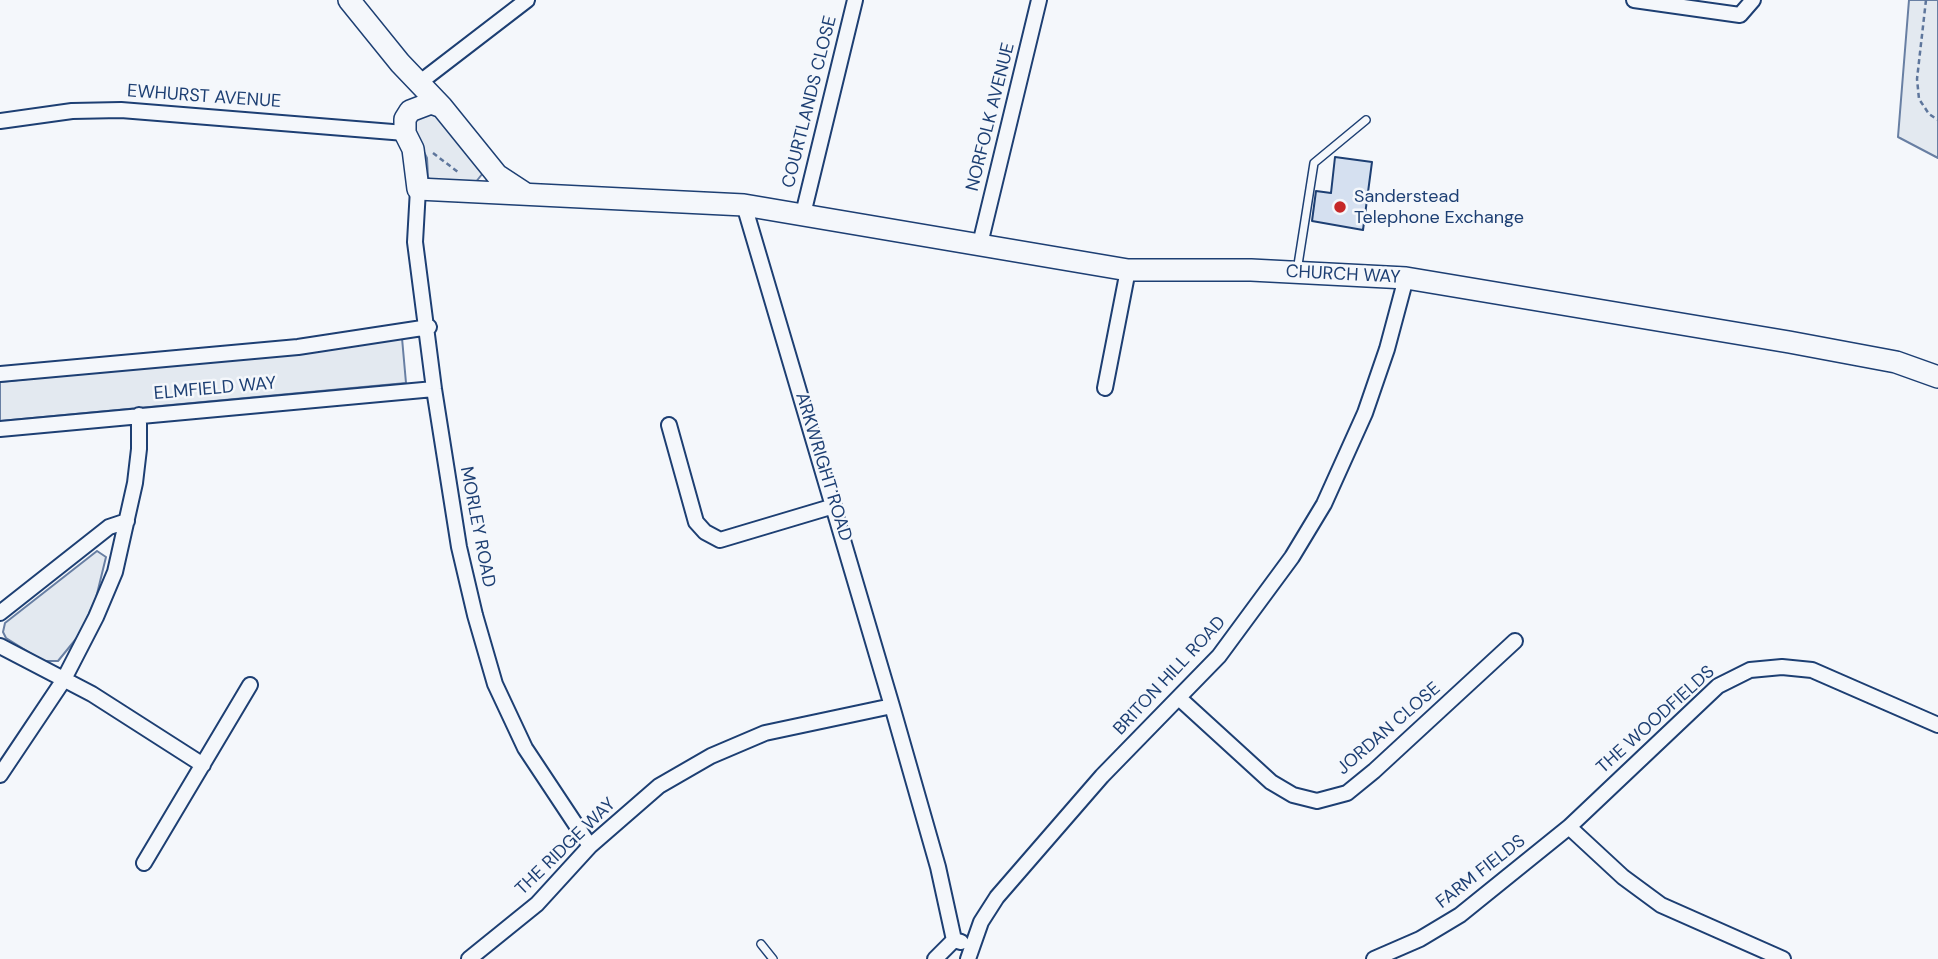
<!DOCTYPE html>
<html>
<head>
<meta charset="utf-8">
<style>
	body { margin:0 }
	canvas { display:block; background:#f4f7fb }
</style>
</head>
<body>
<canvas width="1938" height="959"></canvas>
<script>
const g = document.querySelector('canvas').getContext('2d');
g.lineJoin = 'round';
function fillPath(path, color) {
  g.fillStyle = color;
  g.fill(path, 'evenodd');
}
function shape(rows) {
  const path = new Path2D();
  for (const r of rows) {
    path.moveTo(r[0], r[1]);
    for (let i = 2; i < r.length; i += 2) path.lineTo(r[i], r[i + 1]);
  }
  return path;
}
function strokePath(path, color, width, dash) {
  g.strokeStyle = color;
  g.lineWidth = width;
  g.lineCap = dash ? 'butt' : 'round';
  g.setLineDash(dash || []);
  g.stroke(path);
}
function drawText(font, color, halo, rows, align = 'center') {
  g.font = font + ' "DM Sans",sans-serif';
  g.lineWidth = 5;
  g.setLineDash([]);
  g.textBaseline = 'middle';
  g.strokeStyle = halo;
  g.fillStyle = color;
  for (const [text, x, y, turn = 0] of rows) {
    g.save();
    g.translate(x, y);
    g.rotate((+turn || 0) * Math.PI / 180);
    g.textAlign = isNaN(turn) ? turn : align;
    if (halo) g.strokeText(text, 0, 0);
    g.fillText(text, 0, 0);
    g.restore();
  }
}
const green = shape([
	[1909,0,1938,0,1938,158,1898,137,1909,0],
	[435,110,483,173,475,183,430,181,428,177,427,158,409,123,435,110],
	[402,338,406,383,0,421,0,382,402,338],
	[97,551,106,557,96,598,80,634,58,661,43,661,6,638,3,632,5,623,97,551]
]);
fillPath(green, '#e3e9f0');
strokePath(green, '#687fa3', 2);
const building = shape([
	[1335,157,1372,162,1363,230,1312,221,1316,191,1331,193,1335,157]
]);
fillPath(building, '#d5e0f0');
strokePath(building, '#1d3f73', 2);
const lane = shape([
	[1297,271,1314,163,1366,120],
	[761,944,773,959]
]);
const street = shape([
	[1634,0,1740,15,1753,0],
	[419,83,527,0],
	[0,121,72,111,121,110,405,133],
	[418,189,415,242,434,389,459,547,475,615,495,684,525,748,590,846],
	[744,205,892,706,938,867,954,940],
	[803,214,855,0],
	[980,244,1039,0],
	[0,374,298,347,429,327],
	[1105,388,1128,270],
	[669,425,696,522,705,532,720,540,834,506],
	[0,429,434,389],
	[0,613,109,527,127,521],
	[0,646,92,694,203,765],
	[1179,698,1271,782,1293,795,1317,801,1347,793,1374,771,1515,641],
	[0,775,63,681,96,617,115,572,135,483,139,449,139,415],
	[1569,827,1623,877,1661,905,1783,959],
	[144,863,250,685],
	[469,959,537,904,590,846,659,786,711,756,765,733,892,706],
	[935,959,954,940,961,942],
	[968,959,981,922,997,897,1102,776,1219,656,1292,557,1324,504,1365,413,1387,349,1406,278],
	[1374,959,1420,939,1460,915,1569,827,1718,686,1750,670,1782,667,1812,670,1938,725]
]);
const secondary = shape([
	[349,0,400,63,442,107],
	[526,194,497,175,442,107,431,103,410,111,405,119,405,133,413,149,418,189,744,205,1128,270,1251,270,1406,278,1789,342,1896,362,1938,377]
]);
strokePath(lane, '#1d3f73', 10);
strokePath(street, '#1d3f73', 18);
strokePath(secondary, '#1d3f73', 24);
strokePath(shape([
	[1926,0,1917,79,1919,99,1929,114,1938,120],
	[433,153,458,172]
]), '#5e769c', 2.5, [5, 3.5]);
strokePath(lane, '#f4f7fb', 7);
strokePath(street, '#f4f7fb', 14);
strokePath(secondary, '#f4f7fb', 21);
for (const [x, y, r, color] of [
	[1340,207,7,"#c62828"]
]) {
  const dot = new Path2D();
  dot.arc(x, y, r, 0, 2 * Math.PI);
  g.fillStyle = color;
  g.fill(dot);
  strokePath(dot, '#f4f7fb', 2.5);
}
drawText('18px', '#1d3f73', '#f4f7fb', [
	["EWHURST AVENUE",204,97,4],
	["COURTLANDS CLOSE",810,102,-76],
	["NORFOLK AVENUE",991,117,-76],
	["CHURCH WAY",1343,275,3],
	["ELMFIELD WAY",215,389,-5],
	["ARKWRIGHT ROAD",823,467,73],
	["MORLEY ROAD",477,527,79],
	["BRITON HILL ROAD",1170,676,-47],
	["THE WOODFIELDS",1656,720,-42],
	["JORDAN CLOSE",1389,729,-41],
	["THE RIDGE WAY",566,847,-44],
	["FARM FIELDS",1481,872,-38]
]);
drawText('18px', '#1d3f73', '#f4f7fb', [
	["Sanderstead",1354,197],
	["Telephone Exchange",1354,218]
], 'left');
</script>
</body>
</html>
